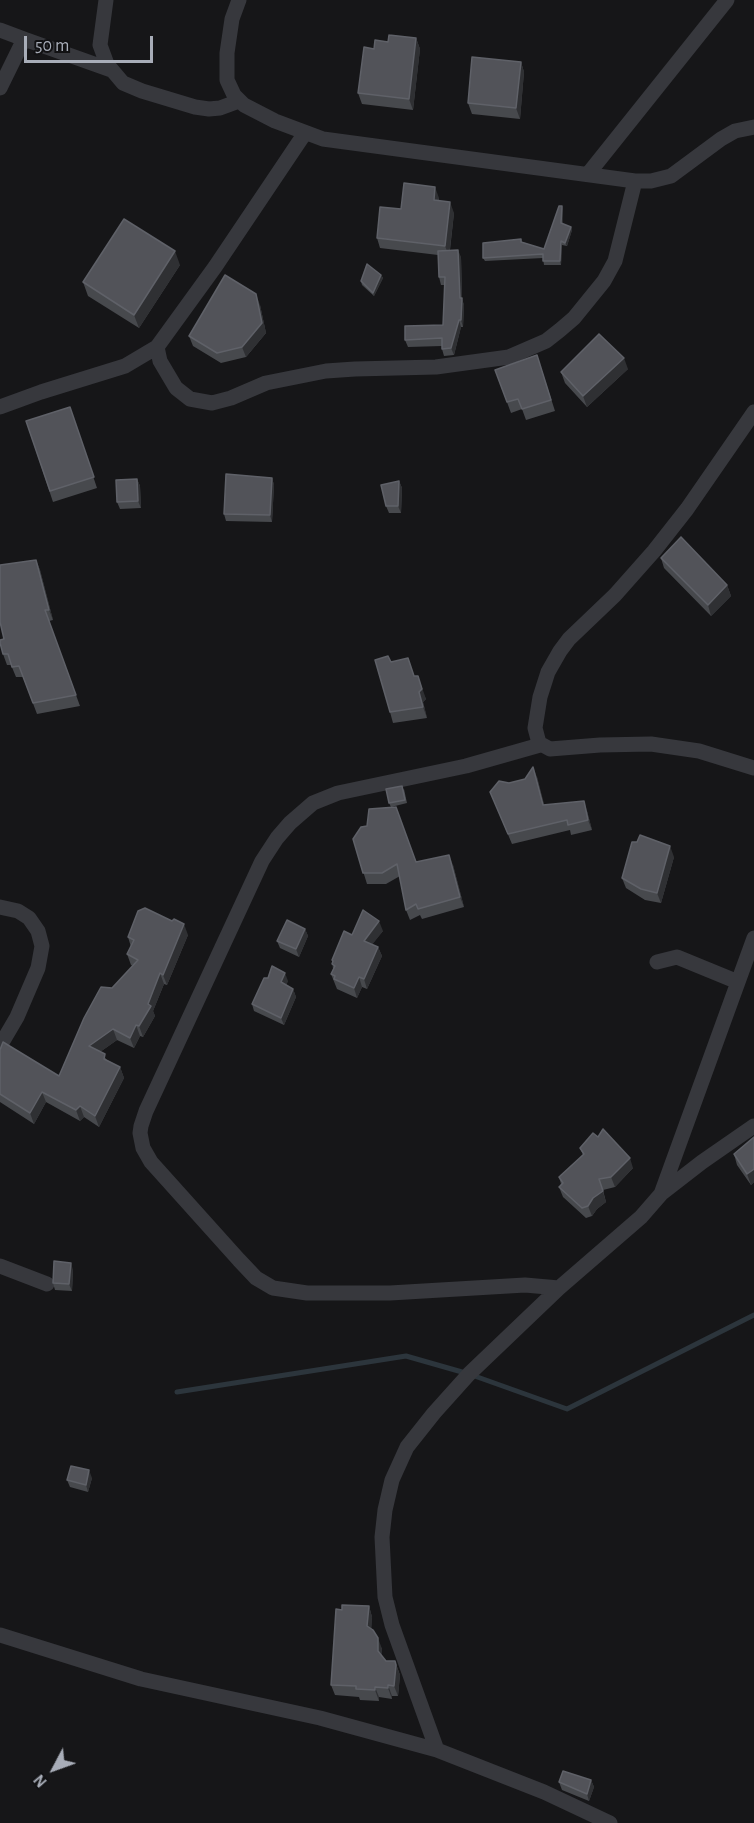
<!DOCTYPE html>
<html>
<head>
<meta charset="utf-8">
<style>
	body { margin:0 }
	#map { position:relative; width:754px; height:1823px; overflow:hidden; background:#161618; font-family:"Alegreya Sans",sans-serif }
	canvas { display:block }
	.north { position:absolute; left:24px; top:1739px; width:60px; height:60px; -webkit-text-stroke:4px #111113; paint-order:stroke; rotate:229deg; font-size:16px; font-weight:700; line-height:24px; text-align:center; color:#a8adb8 }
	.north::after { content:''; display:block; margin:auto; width:21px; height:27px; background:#a8adb8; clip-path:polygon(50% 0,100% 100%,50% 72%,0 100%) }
	.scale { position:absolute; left:24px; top:36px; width:129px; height:27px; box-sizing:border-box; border:3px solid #a8adb8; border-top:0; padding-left:8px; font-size:18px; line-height:21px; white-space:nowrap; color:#a8adb8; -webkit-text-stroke:4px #111113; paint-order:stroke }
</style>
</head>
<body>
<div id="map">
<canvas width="754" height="1823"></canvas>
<div class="north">N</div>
<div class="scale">50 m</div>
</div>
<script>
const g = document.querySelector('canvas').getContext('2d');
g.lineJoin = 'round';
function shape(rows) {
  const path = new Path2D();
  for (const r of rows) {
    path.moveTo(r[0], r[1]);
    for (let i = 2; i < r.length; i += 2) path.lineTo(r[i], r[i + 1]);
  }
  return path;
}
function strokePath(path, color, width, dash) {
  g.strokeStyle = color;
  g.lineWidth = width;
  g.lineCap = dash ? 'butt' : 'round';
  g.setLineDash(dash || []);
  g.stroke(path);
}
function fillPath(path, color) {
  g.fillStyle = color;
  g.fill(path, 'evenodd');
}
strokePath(shape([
	[177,1392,406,1356,469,1374,567,1409,754,1315]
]), '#2c353c', 5);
strokePath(shape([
	[106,0,100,45,107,64,123,83,142,91,195,107,209,109,220,108,239,101],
	[239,0,232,19,227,53,227,80,234,95,244,105,275,121,323,139,635,181,651,181,671,176,721,139,735,131,754,127],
	[0,30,24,39],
	[0,88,24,39,111,70],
	[588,174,727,0],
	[157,347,160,361,176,388,190,399,212,403,231,398,266,383,326,371,355,369,436,367,509,357,546,341,560,330,574,318,604,281,615,261,635,181],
	[0,407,41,392,125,366,157,347,215,267,305,133],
	[754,412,687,509,654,551,615,595,569,639,560,651,548,672,540,697,535,728,539,743,550,749,600,745,651,744,699,751,754,768],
	[540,745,466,766,338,793,313,803,290,823,277,838,262,861,146,1111,141,1126,140,1133,143,1148,151,1162,239,1260,256,1278,273,1288,307,1293,390,1293,525,1285,559,1288],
	[0,907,18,911,29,918,38,931,42,946,38,968,17,1017,0,1046],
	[657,962,677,957,738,982],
	[662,1193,702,1162,754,1126],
	[0,1266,47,1284],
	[0,1635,141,1679,320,1718,437,1750,544,1792,610,1823],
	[437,1750,392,1625,385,1597,382,1537,385,1510,392,1480,407,1447,434,1413,469,1374,559,1288,641,1217,661,1194,754,938]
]), '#37383d', 15);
fillPath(shape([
	[416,38,420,49,413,110,362,104,358,93,374,49,388,42],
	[521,62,524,72,520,119,472,114,468,103],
	[439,198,439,201,454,213,450,250,461,257,462,299,464,305,463,327,461,327,454,355,444,356,442,349,442,346,408,347,405,340,443,325,445,285,441,285,439,277,438,255,380,248,377,238,401,209],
	[562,206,563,210,563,224,571,227,572,230,567,246,562,245,561,265,544,265,543,258,485,261,483,258,521,239,522,242,544,249],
	[180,265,139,328,88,296,83,282],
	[381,275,383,278,374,296,362,285,361,281],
	[260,305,266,333,246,357,221,363,193,346,189,336],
	[537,355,555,411,526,420,522,409,511,413,495,370],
	[628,369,587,407,565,383,561,372],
	[70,407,97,488,53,502,26,421],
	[272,478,274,485,272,522,226,521,224,514],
	[137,479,140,486,141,508,120,509,117,502],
	[399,481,402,488,401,513,389,513,386,506],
	[661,558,727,585,731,596,711,616,664,568],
	[36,560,40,570,53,620,49,621,80,706,37,714,23,677,16,677,11,665,7,665,3,654,4,639],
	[391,662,414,676,426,699,423,702,427,718,393,723,390,712],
	[537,777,544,805,587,811,592,830,571,835,570,830,512,844,490,792,509,783],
	[404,789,407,803,391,807,389,803],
	[353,839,416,862,453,865,464,907,422,919,420,915,410,920,406,910,400,876,386,884,367,884],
	[674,857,661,903,645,900,626,888,622,878],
	[305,929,308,936,299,957,280,948,277,941],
	[383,931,372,944,378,947,382,956,367,989,362,987,357,998,337,989,331,974,333,969,332,960,352,935],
	[188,935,167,985,164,984,153,1011,155,1016,143,1037,140,1036,134,1048,117,1040,100,1052,107,1060,120,1067,124,1078,99,1127,84,1117,80,1121,46,1102,34,1124,0,1102,0,1050,59,1076,112,988,133,966,131,965,127,954,131,947,128,937],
	[288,981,286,985,293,989,296,997,284,1025,254,1011,252,1004],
	[754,1137,754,1182,751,1185,737,1165,734,1154],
	[580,1148,633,1168,615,1187,603,1190,606,1202,597,1209,592,1216,586,1218,563,1197,559,1187,561,1184,559,1177,583,1155],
	[73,1270,72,1291,55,1290,53,1283],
	[92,1478,88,1492,70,1487,67,1480],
	[369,1606,372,1617,371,1629,382,1649,381,1655,386,1661,395,1661,400,1675,398,1696,392,1696,392,1699,379,1697,379,1701,360,1700,359,1697,335,1695,331,1685,342,1610],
	[591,1780,594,1787,589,1801,562,1790,559,1782]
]), '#47494d');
fillPath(shape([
	[416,38,420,49,413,110,409,99],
	[521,62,524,72,520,119,516,108],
	[435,187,439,198,437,211,434,200],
	[450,202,454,213,449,256,445,246],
	[562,206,563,210,563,227,561,223],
	[571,227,572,230,567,246,565,243],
	[561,241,562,245,561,265,560,261],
	[458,250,461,257,462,299,464,305,463,327,461,320],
	[175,251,180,265,139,328,134,315],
	[381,275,383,278,374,296,373,293],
	[256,294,260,305,266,333,246,357,242,347],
	[459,320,461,327,454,355,451,348],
	[624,358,628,369,587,407,583,396],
	[272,478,274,485,272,522,270,515],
	[137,479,140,486,141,508,138,501],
	[399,481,402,488,401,513,398,506],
	[36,560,40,570,53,620,49,610],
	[727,585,731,596,711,616,708,605],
	[418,676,426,699,423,702,427,718,423,707,419,692],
	[533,767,537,777,547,815,543,805],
	[584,801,587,811,592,830,588,820],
	[670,846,674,857,661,903,657,893],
	[449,855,453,865,464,907,460,897],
	[379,921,383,931,368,950,364,941],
	[184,924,188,935,167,985,163,975],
	[305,929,308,936,299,957,296,949],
	[378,947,382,956,367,989,364,979],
	[160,973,164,984,153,1011,155,1016,143,1037,139,1026],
	[285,973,288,981,284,989,281,982],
	[359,977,362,987,357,998,354,988],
	[293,989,296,997,284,1025,281,1018],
	[136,1025,140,1036,134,1048,130,1038],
	[113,1029,117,1040,93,1057,89,1046],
	[120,1067,124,1078,99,1127,95,1116],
	[42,1092,46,1102,34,1124,30,1113],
	[80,1106,84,1117,80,1121,76,1110],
	[630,1158,633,1168,615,1187,611,1177],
	[754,1169,754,1182,751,1185,747,1174],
	[599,1179,606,1202,597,1209,592,1216,588,1206],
	[71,1263,73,1270,72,1291,69,1284],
	[89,1470,92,1478,88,1492,86,1485],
	[369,1606,372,1617,371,1637,367,1626],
	[378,1638,382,1649,381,1661,378,1651],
	[396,1665,400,1675,398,1696,394,1686],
	[388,1685,392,1696,392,1699,388,1688],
	[375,1687,379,1697,379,1701,375,1690],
	[591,1780,594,1787,589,1801,587,1794]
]), '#2f3033');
const building = shape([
	[389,35,416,38,409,99,358,93,364,47,374,49,375,40,388,42,389,35],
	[472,57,521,62,516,108,468,103,472,57],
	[404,183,435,187,434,200,450,202,445,246,377,238,380,207,401,209,404,183],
	[559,206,562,206,561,223,571,227,565,243,561,241,560,261,543,261,543,254,483,258,483,243,521,239,521,242,544,249,559,206],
	[124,219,175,251,134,315,83,282,124,219],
	[458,250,460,298,462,298,461,320,459,320,451,348,442,349,442,338,405,340,405,326,443,325,445,277,439,277,438,251,458,250],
	[367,264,381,275,373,293,361,281,367,264],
	[225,275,256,294,262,323,242,347,217,353,189,336,225,275],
	[599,334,624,358,583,396,561,372,599,334],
	[537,355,551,400,522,409,518,399,507,402,495,370,537,355],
	[70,407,94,477,50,491,26,421,70,407],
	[226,474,272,478,270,515,224,514,226,474],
	[137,479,138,501,117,502,116,480,137,479],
	[399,481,398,506,386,506,381,485,399,481],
	[681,537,727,585,708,605,661,558,681,537],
	[36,560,49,610,45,610,76,695,33,703,19,666,12,667,8,654,3,654,0,643,0,640,4,639,0,622,0,565,36,560],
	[388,656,391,662,408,658,414,676,418,676,422,689,419,692,423,707,390,712,375,660,388,656],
	[533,767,543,805,584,801,588,820,568,825,567,820,508,834,490,792,499,781,509,783,525,779,533,767],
	[402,786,405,800,389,803,386,789,402,786],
	[396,807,416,862,449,855,460,897,418,909,416,904,406,910,397,864,382,873,363,873,353,839,361,827,367,826,369,809,396,807],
	[640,835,670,846,657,893,641,889,622,878,632,842,637,842,640,835],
	[145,908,172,921,174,919,184,924,163,975,160,973,148,1004,151,1006,139,1026,136,1025,130,1038,113,1029,89,1046,105,1054,104,1059,120,1067,95,1116,80,1106,76,1110,42,1092,30,1113,0,1094,0,1050,3,1042,59,1076,84,1018,101,987,112,988,138,960,127,954,134,940,128,937,138,911,145,908],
	[363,910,379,921,364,941,378,947,364,979,359,977,354,988,334,979,335,976,331,974,335,966,332,964,333,961,332,960,344,931,352,935,363,910],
	[287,920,305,929,296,949,277,941,287,920],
	[272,966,285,973,281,982,293,989,281,1018,252,1004,264,978,268,978,272,966],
	[603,1129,630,1158,611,1177,599,1179,603,1191,593,1198,588,1206,582,1208,559,1187,563,1183,559,1177,584,1154,580,1148,593,1133,598,1137,603,1129],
	[754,1137,754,1169,747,1174,734,1154,754,1137],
	[54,1261,71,1263,69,1284,53,1283,54,1261],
	[71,1466,89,1470,86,1485,67,1480,71,1466],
	[342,1605,369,1606,367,1626,373,1630,378,1638,378,1651,386,1661,395,1661,396,1665,394,1686,388,1685,388,1688,375,1687,375,1690,356,1689,356,1686,331,1685,336,1609,342,1610,342,1605],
	[563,1771,591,1780,587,1794,559,1782,563,1771]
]);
fillPath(building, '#525359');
strokePath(building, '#5f6168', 1.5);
</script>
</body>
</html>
